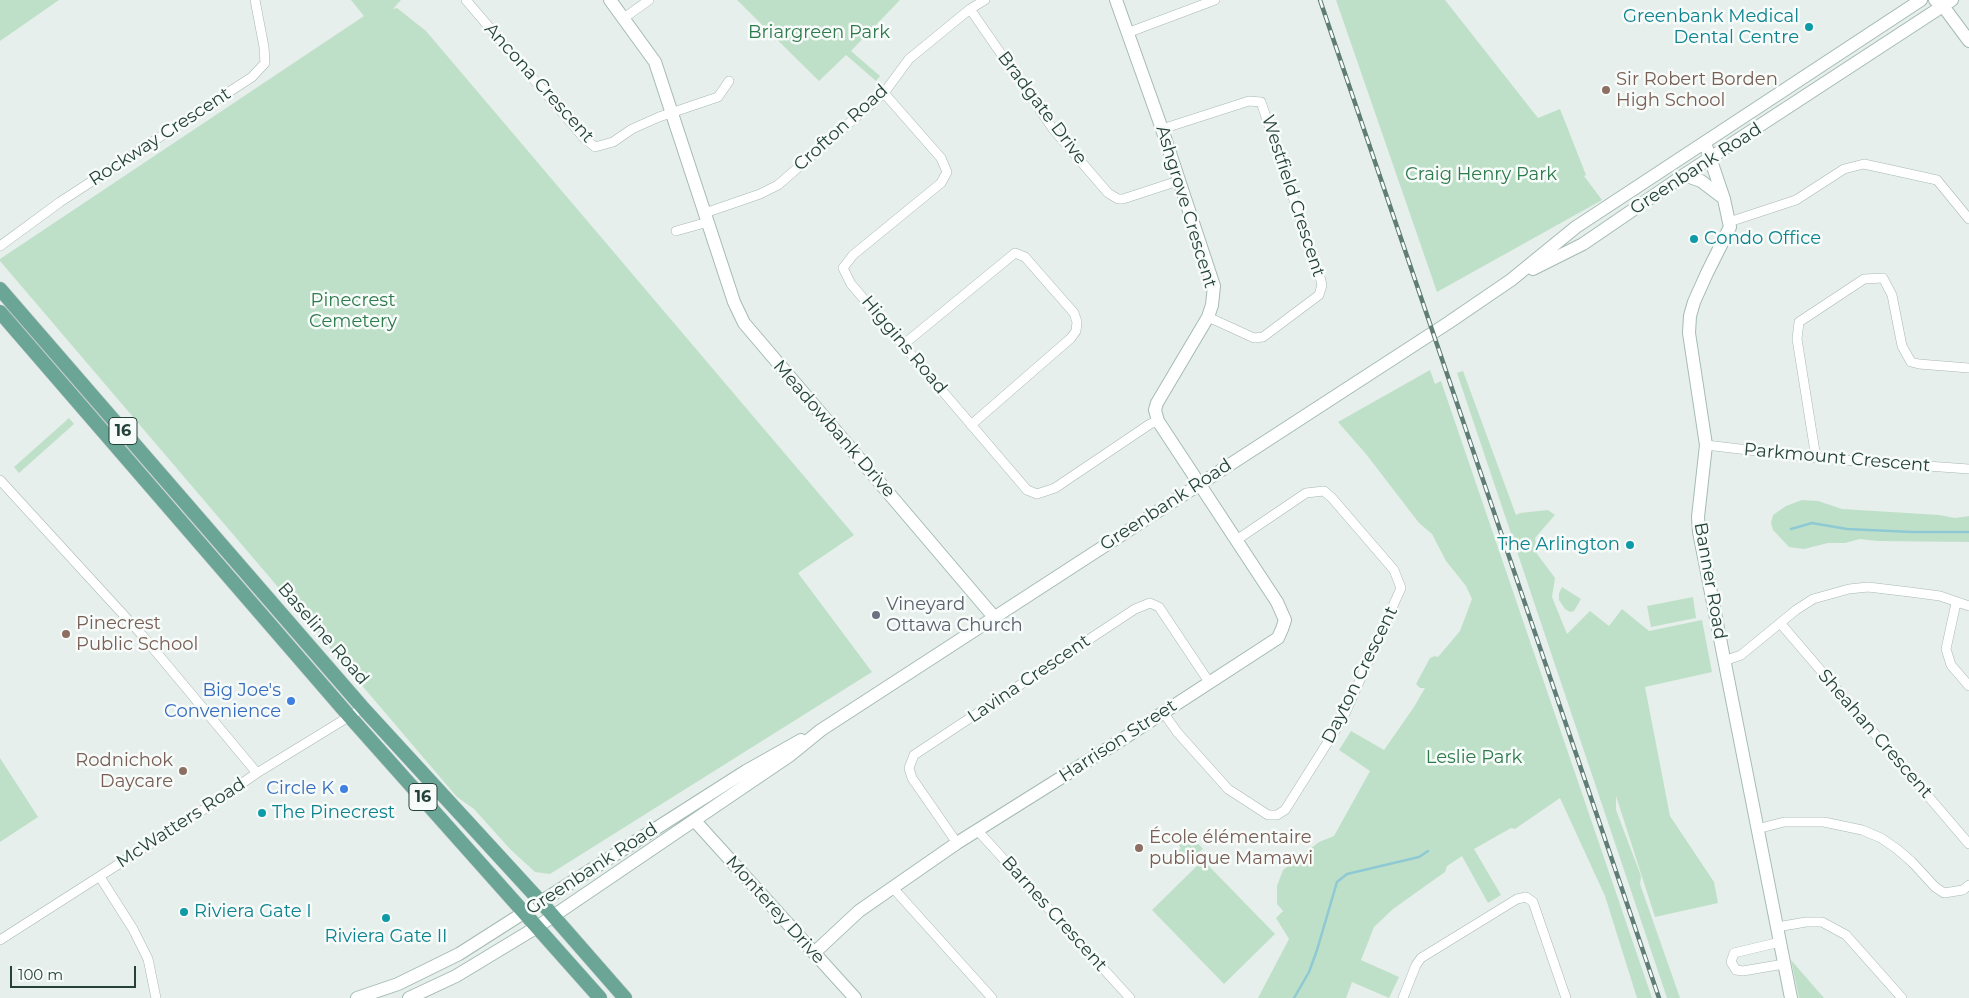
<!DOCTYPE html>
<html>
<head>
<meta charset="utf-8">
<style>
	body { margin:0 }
	#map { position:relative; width:1969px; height:998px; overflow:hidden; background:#e6efeb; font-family:Montserrat,sans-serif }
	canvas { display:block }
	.scale { position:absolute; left:10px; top:966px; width:126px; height:22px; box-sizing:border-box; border:2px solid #24423a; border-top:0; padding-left:6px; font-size:15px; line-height:18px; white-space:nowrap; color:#24423a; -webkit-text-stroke:4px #f7fbf9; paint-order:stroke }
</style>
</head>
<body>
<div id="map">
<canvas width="1969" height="998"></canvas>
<div class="scale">100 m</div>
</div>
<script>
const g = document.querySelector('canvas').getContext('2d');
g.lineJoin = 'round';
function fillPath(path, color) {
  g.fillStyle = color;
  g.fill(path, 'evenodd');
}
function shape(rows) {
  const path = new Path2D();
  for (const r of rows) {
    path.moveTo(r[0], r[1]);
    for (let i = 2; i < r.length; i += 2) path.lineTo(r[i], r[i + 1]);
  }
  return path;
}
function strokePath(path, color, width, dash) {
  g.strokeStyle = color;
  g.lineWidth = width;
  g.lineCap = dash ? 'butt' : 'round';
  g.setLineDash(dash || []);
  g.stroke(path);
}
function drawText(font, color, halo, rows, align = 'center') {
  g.font = font + ' Montserrat,sans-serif';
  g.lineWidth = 5;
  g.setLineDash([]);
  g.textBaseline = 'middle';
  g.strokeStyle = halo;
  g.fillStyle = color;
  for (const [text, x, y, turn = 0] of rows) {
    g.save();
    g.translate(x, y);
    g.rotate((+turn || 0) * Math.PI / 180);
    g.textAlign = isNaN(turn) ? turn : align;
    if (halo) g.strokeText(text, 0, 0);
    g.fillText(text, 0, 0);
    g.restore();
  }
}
fillPath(shape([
	[0,0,59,0,0,41],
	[351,0,401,0,393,9,397,8,426,31,854,535,798,573,872,672,550,874,535,872,510,849,474,809,457,797,0,261,0,259,364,16],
	[737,0,900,0,851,51,880,76,876,81,846,55,819,81],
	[1336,0,1445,0,1538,118,1560,109,1586,175,1584,176,1602,200,1437,292],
	[1430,370,1435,384,1441,381,1652,998,1637,998,1605,896,1560,798,1515,829,1511,828,1474,849,1501,895,1488,903,1462,856,1447,866,1445,872,1393,909,1374,927,1361,960,1399,977,1389,998,1352,982,1346,998,1258,998,1289,939,1276,918,1283,911,1277,904,1277,886,1283,870,1319,842,1334,836,1370,771,1339,750,1351,731,1384,750,1414,707,1425,688,1420,688,1416,684,1430,658,1435,656,1438,657,1460,631,1472,599,1466,586,1446,561,1432,534,1419,523,1366,454,1338,422],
	[1463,371,1516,515,1520,513,1548,510,1555,515,1535,538,1537,554,1555,578,1552,597,1567,634,1590,611,1609,626,1622,609,1649,631,1702,620,1712,672,1645,687,1670,816,1714,882,1718,903,1655,917,1616,796,1616,810,1641,876,1640,884,1680,998,1667,998,1457,373],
	[69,418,74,424,19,473,14,467],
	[1802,500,1818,501,1842,509,1939,515,1955,518,1969,516,1969,542,1877,541,1860,539,1845,543,1828,543,1804,549,1789,547,1773,530,1771,523,1773,515,1786,506],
	[1562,587,1581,599,1574,611,1570,612,1565,609,1559,600,1559,593],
	[1693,597,1696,618,1651,627,1647,606],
	[0,758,38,817,0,842],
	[1187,831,1203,849,1190,860,1185,854,1182,856,1178,851,1181,848,1175,841],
	[1203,860,1275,934,1224,984,1152,910],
	[1791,960,1824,998,1799,998]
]), '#bfe0c8');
strokePath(shape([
	[1791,529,1812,523,1847,529,1912,532,1969,532],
	[1294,998,1309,972,1317,950,1337,882,1347,874,1419,857,1428,851]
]), '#8ec9d4', 2.5);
const street = shape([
	[466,0,584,138,595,147,613,142,632,129,659,117,718,97,729,81],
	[970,9,1053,129,1108,193,1118,199,1123,199,1178,181],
	[624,18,649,0],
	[1127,33,1215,0],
	[884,93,941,158,947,172,941,183,853,255,843,268,851,284,1027,490,1037,494,1055,488,1150,424,1158,421],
	[1162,129,1249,101,1261,102,1320,277,1322,285,1319,295,1263,337,1254,338,1208,317],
	[705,213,760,194,778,185,884,93,909,59,970,9,985,0],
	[1729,222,1796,200,1844,169,1864,164,1937,180,1969,219],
	[676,231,708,222],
	[0,246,60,202,252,77,265,63,264,47,255,0],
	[904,344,1015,253,1025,257,1074,313,1077,322,1076,331,1071,338,971,425],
	[1706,445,1816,458,1969,469],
	[1816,458,1797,339,1799,322,1864,279,1883,278,1892,295,1902,346,1911,362,1919,364,1969,368],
	[0,480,142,635,257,773],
	[1956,603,1946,649,1951,665,1969,686],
	[1781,624,1969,844],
	[1724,661,1741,655,1796,610,1813,599,1849,589,1868,587,1910,592,1940,596,1969,606],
	[1163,712,1177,732,1228,789,1268,815,1277,815,1285,810,1343,718,1401,588,1394,570,1332,498,1324,491,1306,493,1238,539],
	[1757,829,1784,822,1824,822,1862,830,1881,838,1897,849,1912,862,1935,887,1944,893,1963,890,1969,885],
	[978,831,1130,998],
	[957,843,912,778,909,768,914,755,1135,609,1150,603,1159,607,1209,682],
	[100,877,133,929,148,959,156,998],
	[893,888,992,998],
	[1777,927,1806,922,1822,922,1846,935,1902,998],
	[0,940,197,814,257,773,363,708],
	[1780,942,1734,953,1731,962,1736,970,1743,971,1784,964],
	[1403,998,1416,965,1421,958,1517,899,1526,897,1533,902,1566,998]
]);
const secondary = shape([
	[610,0,655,62,734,302,744,323,994,617],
	[1935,0,1943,6,1969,41],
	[1705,143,1724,199,1730,227,1707,273,1694,302,1690,316,1689,333,1706,445,1698,517,1699,532,1791,998],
	[1684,175,1701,181,1722,197],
	[1533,269,1583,244,1684,175,1952,0],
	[695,821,855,998],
	[814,953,859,911,957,843,1118,742,1278,638,1282,629,1285,620,1277,602,1158,421,1155,410,1157,403,1208,317,1212,305,1214,286,1162,129,1116,0],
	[357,998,398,984,459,954,746,771,801,740],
	[409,998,456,976,537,927,789,756,821,730,1448,323,1511,280,1576,227,1921,0]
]);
const primary = shape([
	[0,289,363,708,541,902,625,998],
	[0,312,350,717,600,998]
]);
strokePath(street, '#a8b8b2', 10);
strokePath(secondary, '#a4bbb3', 14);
strokePath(primary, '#c2cac8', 15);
strokePath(street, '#fff', 9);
strokePath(secondary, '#fff', 12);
strokePath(primary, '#6aa596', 14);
const rail = shape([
	[1320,0,1659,998]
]);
strokePath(rail, '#5f7d75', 4.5);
strokePath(rail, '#f7fbf9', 2.5, [8]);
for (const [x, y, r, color] of [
	[1809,27,5,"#0f9aa8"],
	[1606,90,5,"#8d6e63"],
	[1694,239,5,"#0f9aa8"],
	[1630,545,5,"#0f9aa8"],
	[876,615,5,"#6b7280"],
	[66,634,5,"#8d6e63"],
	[291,701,5,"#3f7fe0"],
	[183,771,5,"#8d6e63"],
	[344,789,5,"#3f7fe0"],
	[262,813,5,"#0f9aa8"],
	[1139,848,5,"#8d6e63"],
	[184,912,5,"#0f9aa8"],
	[386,918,5,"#0f9aa8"]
]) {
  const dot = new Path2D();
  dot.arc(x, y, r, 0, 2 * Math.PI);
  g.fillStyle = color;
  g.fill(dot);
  strokePath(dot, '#f7fbf9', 2);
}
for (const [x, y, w] of [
	[123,431,28],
	[423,797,28]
]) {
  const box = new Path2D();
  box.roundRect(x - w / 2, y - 13.5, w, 27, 4);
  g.fillStyle = '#f7fbf9';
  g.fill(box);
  strokePath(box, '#24423a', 1);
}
drawText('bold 16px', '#24423a', null, [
	["16",123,431],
	["16",423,797]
]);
drawText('18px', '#0d838f', '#f7fbf9', [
	["Greenbank Medical",1799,17,"right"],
	["Dental Centre",1799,38,"right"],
	["Condo Office",1704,239],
	["The Arlington",1620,545,"right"],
	["The Pinecrest",272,813],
	["Riviera Gate I",194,912],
	["Riviera Gate II",386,937,"center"]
], 'left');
drawText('18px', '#2d7a4b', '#f7fbf9', [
	["Briargreen Park",819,33],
	["Craig Henry Park",1481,175],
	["Pinecrest",353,301],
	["Cemetery",353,322],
	["Leslie Park",1474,758]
]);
drawText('18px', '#785e54', '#f7fbf9', [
	["Sir Robert Borden",1616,80],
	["High School",1616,101],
	["Pinecrest",76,624],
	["Public School",76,645],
	["Rodnichok",173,761,"right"],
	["Daycare",173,782,"right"],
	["École élémentaire",1149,838],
	["publique Mamawi",1149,859]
], 'left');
drawText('18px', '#24423a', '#f7fbf9', [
	["Ancona Crescent",539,83,48],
	["Bradgate Drive",1042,108,53],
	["Crofton Road",841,128,-42],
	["Rockway Crescent",160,137,-33],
	["Greenbank Road",1696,169,-33],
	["Westfield Crescent",1293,196,72],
	["Ashgrove Crescent",1186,207,73],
	["Higgins Road",904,345,50],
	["Meadowbank Drive",834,429,49],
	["Parkmount Crescent",1837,458,5],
	["Greenbank Road",1166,505,-33],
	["Banner Road",1710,581,80],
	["Baseline Road",323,634,49],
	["Dayton Crescent",1360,675,-64],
	["Lavina Crescent",1029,679,-34],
	["Sheahan Crescent",1875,734,49],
	["Harrison Street",1118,741,-33],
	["McWatters Road",181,823,-33],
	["Greenbank Road",592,869,-33],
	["Monterey Drive",775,910,48],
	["Barnes Crescent",1054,914,48]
]);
drawText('18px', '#5b616d', '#f7fbf9', [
	["Vineyard",886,605],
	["Ottawa Church",886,626]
], 'left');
drawText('18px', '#366cbe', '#f7fbf9', [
	["Big Joe's",281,691],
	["Convenience",281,712],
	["Circle K",334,789]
], 'right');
</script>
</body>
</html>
